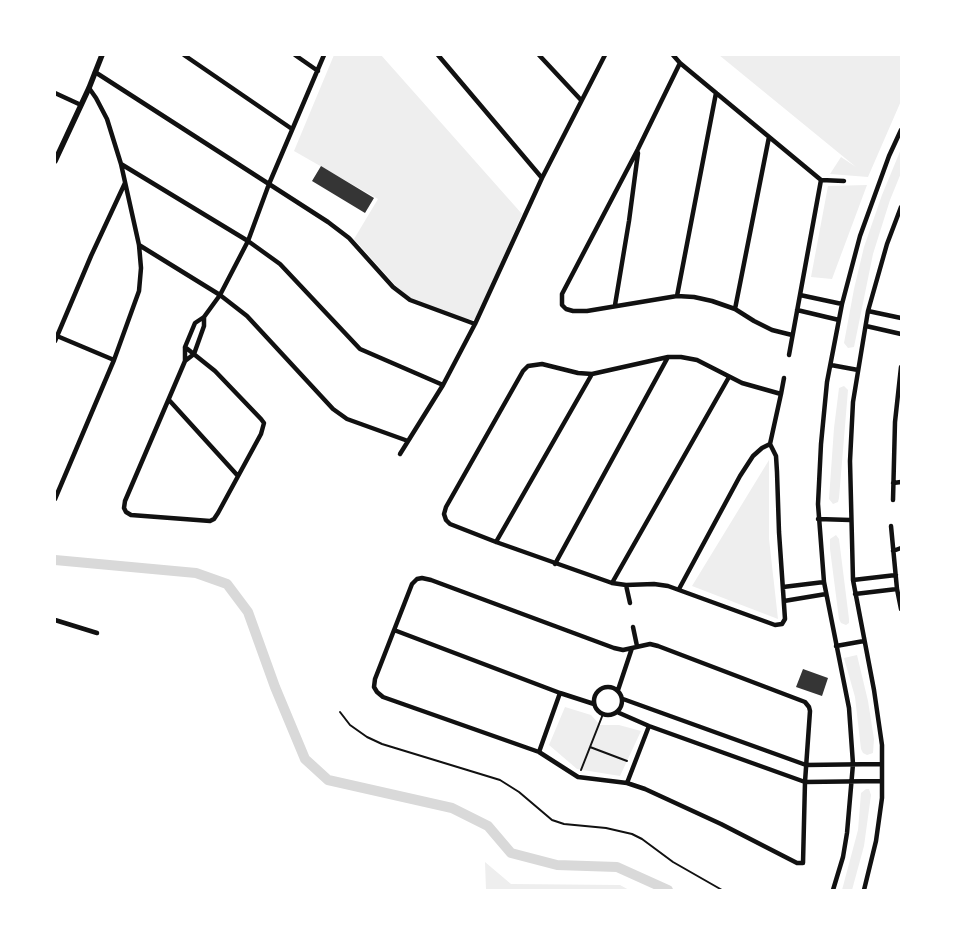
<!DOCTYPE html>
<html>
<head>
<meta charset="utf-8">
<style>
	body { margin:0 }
	#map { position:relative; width:956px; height:945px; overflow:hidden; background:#fff; font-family:Mulish,sans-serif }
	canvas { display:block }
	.frame { position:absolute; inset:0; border:56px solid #fff; pointer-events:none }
</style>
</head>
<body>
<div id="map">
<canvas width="956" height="945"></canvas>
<div class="frame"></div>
</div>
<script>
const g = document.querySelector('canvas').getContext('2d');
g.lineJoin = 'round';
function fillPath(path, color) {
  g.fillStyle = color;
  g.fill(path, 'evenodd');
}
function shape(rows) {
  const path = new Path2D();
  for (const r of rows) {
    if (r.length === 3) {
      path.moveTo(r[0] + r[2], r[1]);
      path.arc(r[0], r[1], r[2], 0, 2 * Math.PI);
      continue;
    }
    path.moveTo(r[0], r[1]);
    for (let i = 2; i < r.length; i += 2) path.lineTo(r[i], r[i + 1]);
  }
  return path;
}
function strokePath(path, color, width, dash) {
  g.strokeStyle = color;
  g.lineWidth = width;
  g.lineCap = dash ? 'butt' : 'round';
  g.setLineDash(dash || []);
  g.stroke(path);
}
fillPath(shape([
	[334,55,381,55,522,214,478,316,473,320,465,319,412,299,396,286,354,239,378,199,294,151],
	[719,55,901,55,901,101,868,177,830,174,841,157,856,167],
	[901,149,901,173,890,200,873,254,854,347,848,348,844,343,854,289,864,247,882,195],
	[867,185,832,279,811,277,828,186],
	[844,386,848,390,839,498,838,502,833,504,829,499,834,428,839,388],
	[769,460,769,539,778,619,692,586],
	[836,535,839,539,849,619,849,623,846,625,841,623,839,619,830,549,830,539],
	[857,655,868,701,874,739,873,753,867,755,863,753,861,749,855,697,844,658],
	[565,707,591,715,600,725,619,725,641,731,620,776,577,769,549,745],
	[866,789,869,789,871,795,864,846,852,890,842,890,858,830,861,793],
	[485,862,511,884,620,885,629,890,486,890]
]), '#eee');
strokePath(shape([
	[55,560,196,573,227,584,248,612,275,687,305,759,328,780,452,808,488,826,511,853,557,865,617,867,668,890]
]), '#d9d9d9', 10);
fillPath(shape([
	[321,166,374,198,365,213,312,181],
	[803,669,828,678,822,696,796,687]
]), '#353535');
strokePath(shape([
	[340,712,350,725,367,737,382,744,500,780,519,792,552,820,564,824,606,828,632,834,642,839,673,862,722,890],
	[590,747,627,761],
	[581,770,603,714]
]), '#111', 2);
strokePath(shape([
	[184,55,292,129],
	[295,55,318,71],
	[438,55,542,178],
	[539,55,581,100],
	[673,55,680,63,821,180],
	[680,63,638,149,562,294,562,305,566,309,573,311,587,311,677,296,694,297,712,301,735,309,754,321,772,330,792,335],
	[95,72,328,222,349,238,393,287,410,300,475,324],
	[55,93,81,105],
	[121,164,248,241,280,264,360,349,443,385],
	[821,180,844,181],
	[139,245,220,295,247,316,333,409,347,419,408,441],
	[800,295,842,304],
	[677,296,716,93],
	[615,305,629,221,638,153],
	[735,309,769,137],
	[797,310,839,320],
	[868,311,901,318],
	[866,326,901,334],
	[57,336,114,360],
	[55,341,91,256,125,183],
	[185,347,215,371,261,419,264,423,261,434,218,513,214,519,210,521,131,515,126,512,124,508,125,501,185,361,185,347,195,323,204,317,220,295,248,241,269,184,324,55],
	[789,355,821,180],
	[185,361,194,354,204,326,204,317],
	[831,365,858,370],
	[781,394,742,383,697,360,681,357,668,357,592,374,578,373,542,364,528,366,523,371,446,507,444,514,446,520,450,524,496,542,612,583,626,585,654,584,668,586,775,625,782,624,785,619,779,532,777,472,776,456,770,444,781,394,784,378],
	[169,400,238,476],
	[400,454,443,385,475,324,542,178,605,55],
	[893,483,901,482],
	[55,499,114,360,139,291,141,268,139,245,121,164,107,119,96,98,89,88],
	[893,500,895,422,901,367],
	[818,519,850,520],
	[891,526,897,589,901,609],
	[496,542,592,374],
	[893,551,901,548],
	[555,564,668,357],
	[422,578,431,580,614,648,623,650,650,644,658,646,805,702,809,707,810,711,805,782,803,863,797,863,721,824,645,789,627,783,578,777,539,752,383,697,377,692,374,687,375,679,412,584,417,579,422,578],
	[853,580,896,575],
	[612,583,729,377],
	[626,585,630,603],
	[783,587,824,582],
	[679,589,740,476,753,456,762,448,770,444],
	[855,594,897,589],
	[784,601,826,594],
	[55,620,97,633],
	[633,627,637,646],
	[394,630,560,693,594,704],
	[836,646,864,641],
	[608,701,14],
	[618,690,632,648],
	[623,699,806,765,881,764],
	[617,712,649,726,805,782,882,781],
	[539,752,560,693],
	[627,783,649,726],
	[833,890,843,857,847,833,853,764,849,708,824,582,818,504,821,444,827,382,842,304,860,236,889,156,901,130],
	[864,890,876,841,882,798,882,745,874,690,853,580,850,461,853,402,868,311,887,244,901,207]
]), '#111', 4.5);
strokePath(shape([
	[55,161,89,88,102,55]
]), '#111', 5.5);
</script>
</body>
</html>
